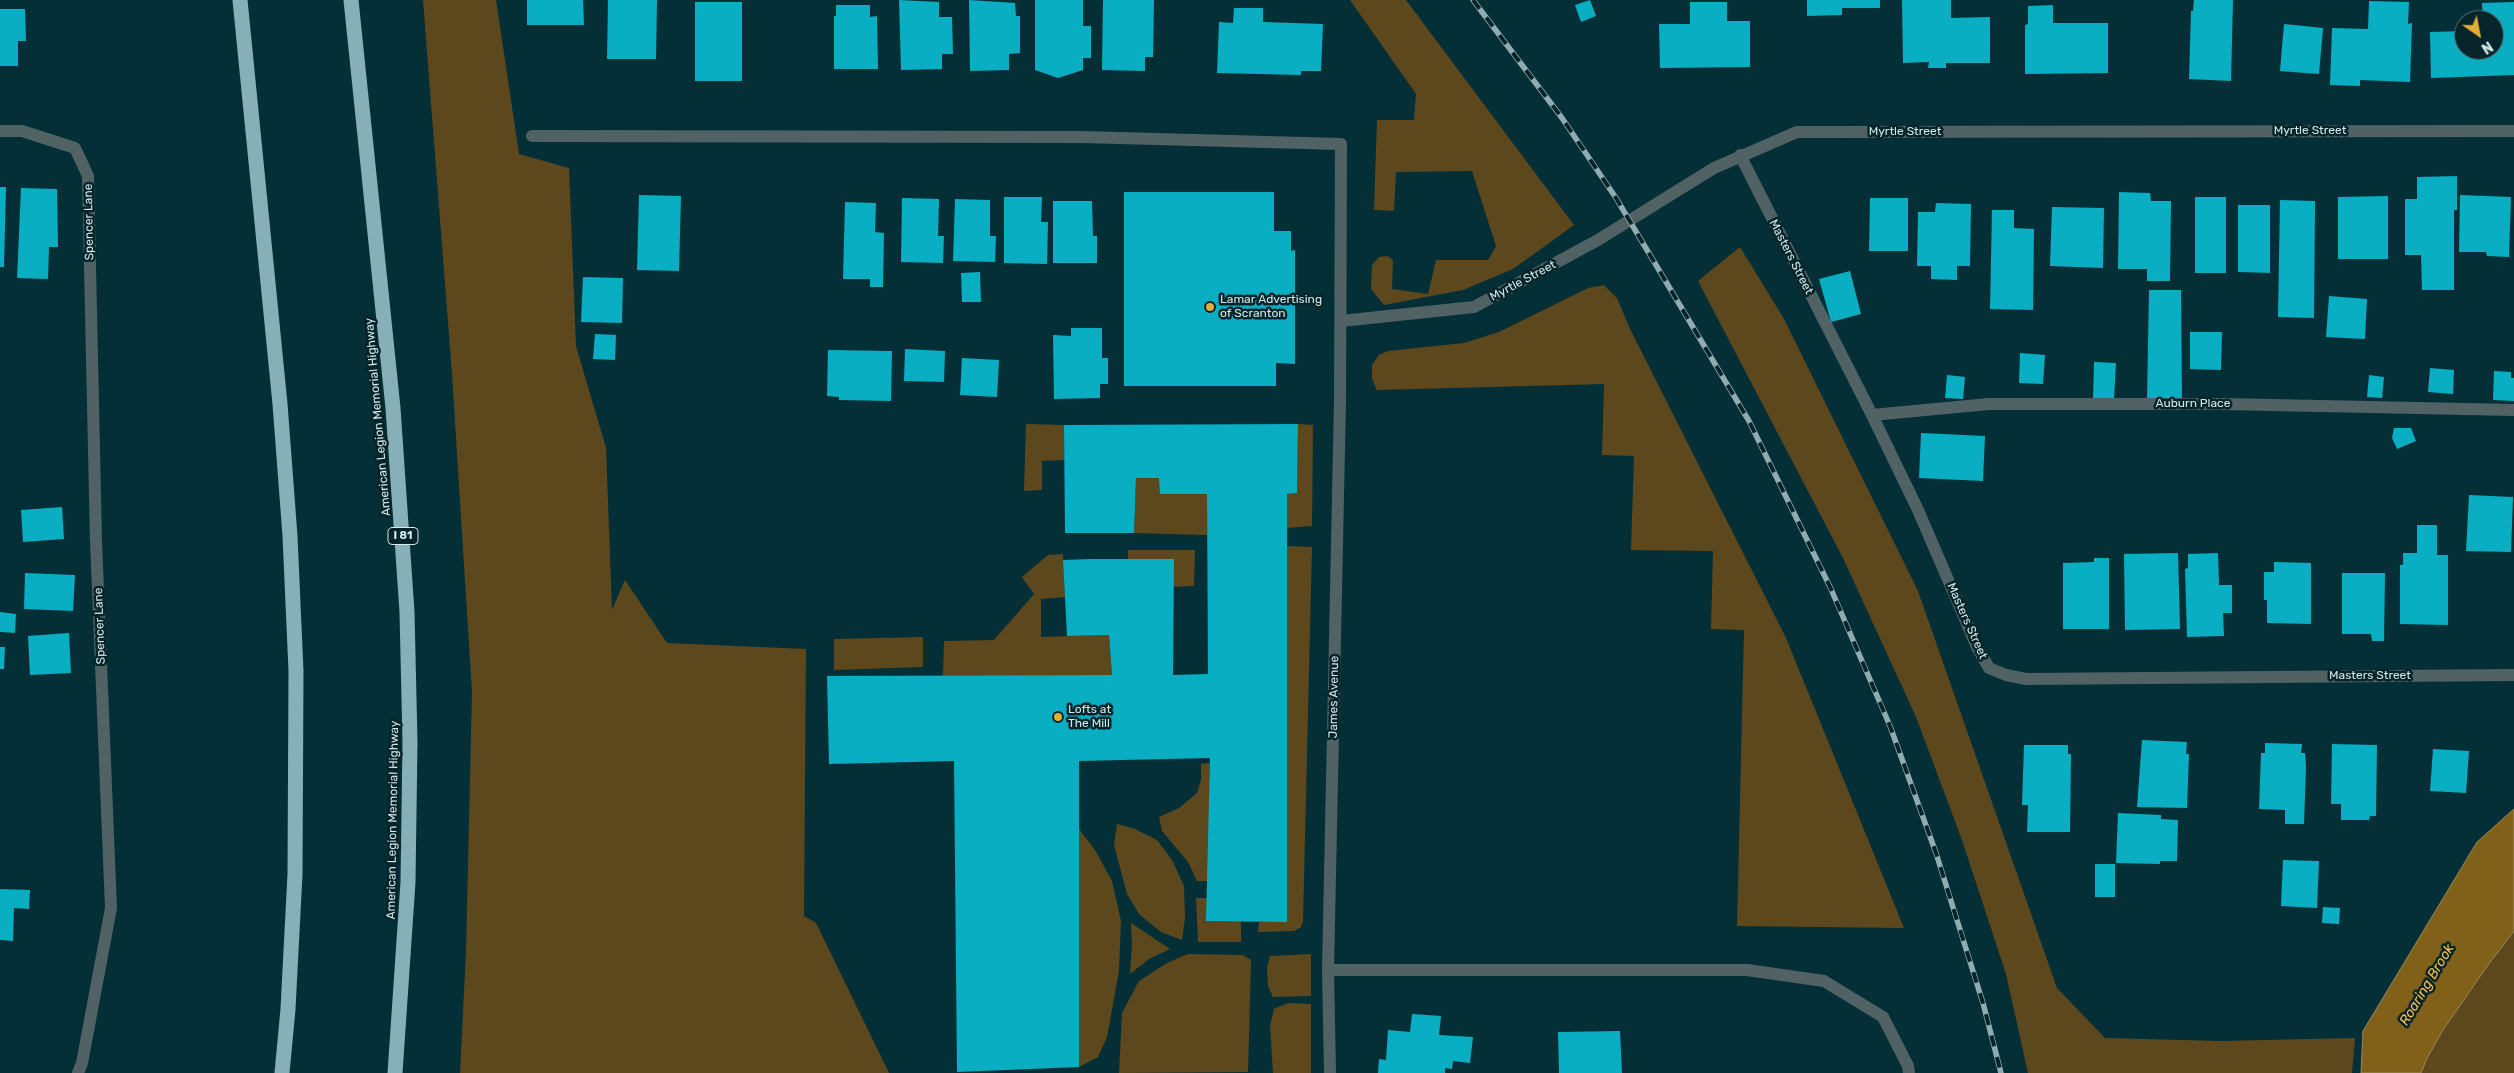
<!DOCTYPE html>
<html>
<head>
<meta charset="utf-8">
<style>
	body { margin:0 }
	#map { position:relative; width:2514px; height:1073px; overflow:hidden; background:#052f36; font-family:Rubik,sans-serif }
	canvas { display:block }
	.north { position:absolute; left:2454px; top:10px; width:50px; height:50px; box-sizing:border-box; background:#062429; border:1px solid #587277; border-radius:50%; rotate:147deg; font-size:14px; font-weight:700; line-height:20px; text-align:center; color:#d3e8eb }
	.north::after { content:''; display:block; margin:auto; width:18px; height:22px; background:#e4ae35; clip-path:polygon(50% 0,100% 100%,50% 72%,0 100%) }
</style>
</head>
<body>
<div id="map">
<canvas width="2514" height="1073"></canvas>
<div class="north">N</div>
</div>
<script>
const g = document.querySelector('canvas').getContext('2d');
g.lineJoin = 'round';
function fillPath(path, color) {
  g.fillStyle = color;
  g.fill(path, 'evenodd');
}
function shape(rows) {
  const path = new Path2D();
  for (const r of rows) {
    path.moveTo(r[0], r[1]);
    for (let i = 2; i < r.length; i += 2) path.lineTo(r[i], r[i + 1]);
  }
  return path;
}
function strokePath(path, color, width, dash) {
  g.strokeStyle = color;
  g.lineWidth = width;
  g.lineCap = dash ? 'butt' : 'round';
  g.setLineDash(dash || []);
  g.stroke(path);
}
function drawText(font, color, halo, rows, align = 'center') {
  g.font = font + ' Rubik,sans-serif';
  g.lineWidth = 5;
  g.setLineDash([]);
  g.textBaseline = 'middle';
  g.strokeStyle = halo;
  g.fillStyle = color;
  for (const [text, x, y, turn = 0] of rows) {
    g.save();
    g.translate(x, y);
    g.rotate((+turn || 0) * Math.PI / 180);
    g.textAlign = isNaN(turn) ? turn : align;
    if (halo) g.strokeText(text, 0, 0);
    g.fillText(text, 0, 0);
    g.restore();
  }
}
fillPath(shape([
	[423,0,496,0,519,154,569,168,576,346,606,448,612,610,625,580,667,643,806,649,804,916,816,923,889,1073,460,1073,466,952,472,692,452,374],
	[1350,0,1406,0,1574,225,1513,269,1463,290,1384,305,1371,289,1372,265,1379,257,1387,256,1393,260,1392,289,1428,294,1436,260,1488,260,1496,246,1472,171,1396,172,1394,211,1374,210,1377,120,1414,120,1416,94],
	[1740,247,1784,319,1918,591,2057,988,2105,1038,2221,1041,2355,1038,2352,1073,2028,1073,2006,974,1962,840,1916,717,1843,558,1698,281],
	[1604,285,1617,298,1630,329,1786,638,1904,928,1737,926,1744,630,1711,629,1713,551,1631,550,1634,456,1602,455,1604,384,1377,390,1372,379,1372,365,1379,355,1388,351,1464,343,1499,332,1588,288],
	[1026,424,1064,425,1065,460,1042,461,1042,490,1024,491],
	[1298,424,1313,425,1312,526,1287,528,1287,494,1297,493],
	[1136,478,1159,478,1207,494,1207,535,1134,533],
	[1287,546,1312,547,1303,921,1301,927,1294,931,1258,932,1259,922,1287,921],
	[1128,550,1195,550,1194,586,1173,587,1174,559,1128,559],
	[1063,554,1065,597,1041,599,1041,637,1109,635,1112,675,943,676,944,641,994,640,1034,594,1022,577,1048,555],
	[923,637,923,667,834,670,834,639],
	[1210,763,1208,881,1197,881,1188,862,1162,831,1159,817,1179,808,1197,793,1201,780,1201,764],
	[1117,824,1135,829,1157,840,1172,860,1184,886,1185,918,1182,940,1161,932,1139,914,1127,894,1114,845],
	[1079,829,1095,850,1112,881,1121,921,1119,971,1107,1037,1098,1057,1079,1067],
	[1196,898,1207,898,1207,921,1241,921,1241,942,1198,942],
	[1131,923,1170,949,1149,959,1130,974,1132,945],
	[2514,931,2514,1073,2421,1073,2427,1058,2443,1030,2488,965],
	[1188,954,1243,955,1251,960,1248,1072,1119,1073,1122,1013,1139,981,1167,963],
	[1311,954,1311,996,1273,997,1268,986,1267,967,1270,956],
	[1288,1003,1311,1004,1311,1073,1273,1073,1270,1026,1274,1009]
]), '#5d481d');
const water = shape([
	[2514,809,2514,931,2488,965,2443,1030,2427,1058,2421,1073,2361,1073,2363,1031,2477,842,2514,809]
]);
fillPath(water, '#81611a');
strokePath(water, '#9a8a59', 1);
fillPath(shape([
	[527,0,583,0,584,25,527,25],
	[608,0,657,0,656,59,607,59],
	[899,0,939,2,939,17,952,17,953,54,942,54,942,69,901,70],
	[969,0,1015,3,1016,16,1020,16,1020,53,1009,54,1009,70,970,71],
	[1035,0,1083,0,1083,26,1091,26,1091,58,1083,58,1083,70,1058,78,1035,70],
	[1103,0,1154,0,1153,57,1145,57,1145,71,1102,70],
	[1590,0,1596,16,1581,22,1575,5],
	[1807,0,1880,0,1880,8,1842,8,1842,15,1807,16],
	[1902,0,1951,0,1951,18,1990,17,1990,63,1946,63,1946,68,1928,68,1929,62,1903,63],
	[2194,0,2233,0,2231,81,2189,79,2191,11,2193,11],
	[2369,1,2409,2,2408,24,2412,23,2410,82,2360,80,2360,86,2330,85,2332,28,2368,29],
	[695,2,742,2,742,81,695,81],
	[1690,2,1727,2,1727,21,1750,21,1750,67,1660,68,1659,24,1690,24],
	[2514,2,2514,75,2431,78,2430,32,2464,31,2464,50,2494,50,2494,20,2483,20,2482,3],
	[836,5,870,5,870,17,877,16,878,69,834,69,834,16,836,16],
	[2053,5,2053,23,2108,23,2108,73,2025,74,2025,25,2028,24,2028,6],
	[1234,8,1263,8,1263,22,1323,24,1321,71,1301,71,1301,75,1217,73,1219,22,1233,23],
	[0,9,25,9,26,41,18,41,18,66,0,66],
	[2284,24,2323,28,2319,74,2280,71],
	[2457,176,2457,210,2454,210,2454,290,2422,290,2421,255,2405,255,2405,199,2417,199,2417,177],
	[0,187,6,187,4,267,0,267],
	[21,188,57,189,58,247,49,247,48,279,17,278],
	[1124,192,1274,192,1274,231,1291,231,1291,251,1295,250,1295,364,1276,363,1276,386,1124,386],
	[2119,192,2150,193,2151,201,2171,201,2170,281,2147,281,2147,269,2118,269],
	[639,195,681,196,679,271,637,270],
	[2460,195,2511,197,2509,257,2487,256,2486,252,2459,252],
	[2388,196,2388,259,2338,259,2338,197],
	[1004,197,1042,197,1041,222,1048,222,1047,264,1004,263],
	[2195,197,2226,197,2226,273,2195,273],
	[902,198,939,199,938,236,944,236,943,263,901,262],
	[1870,198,1908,198,1908,251,1869,251],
	[955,199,990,200,990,236,996,236,995,262,953,261],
	[2280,200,2315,201,2314,318,2278,317],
	[1053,201,1092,201,1093,236,1097,236,1097,263,1053,263],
	[845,202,876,203,875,232,884,233,883,287,870,287,870,279,843,279],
	[1936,203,1971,204,1970,266,1957,266,1957,280,1931,279,1931,266,1917,266,1918,212,1935,212],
	[2238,205,2270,205,2270,273,2238,272],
	[2052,207,2104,208,2103,268,2050,266],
	[1992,210,2014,210,2014,228,2034,229,2033,310,1990,309],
	[1850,271,1861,314,1831,322,1819,279],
	[980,272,981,302,962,302,961,273],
	[583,277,623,278,622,323,581,322],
	[2149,290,2181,290,2182,399,2147,398],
	[2329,296,2367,299,2365,339,2326,337],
	[1071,328,1102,328,1102,358,1108,358,1108,384,1100,384,1100,398,1054,399,1053,335,1071,336],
	[2190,332,2222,332,2221,370,2190,369],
	[595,334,616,335,615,360,593,359],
	[905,349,945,351,944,382,904,381],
	[828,350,892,351,891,401,839,400,839,397,827,396],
	[2020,353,2045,355,2043,384,2019,383],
	[962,358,999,360,997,397,960,395],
	[2094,362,2116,363,2114,399,2093,398],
	[2430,368,2454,370,2453,394,2428,392],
	[2494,371,2511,372,2511,378,2514,378,2514,401,2493,400],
	[1947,375,1965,377,1963,399,1945,398],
	[2369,375,2384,377,2382,398,2367,397],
	[1298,424,1297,493,1287,494,1287,922,1206,921,1210,758,1079,761,1079,1067,957,1072,954,761,829,764,827,676,1112,675,1109,635,1067,636,1063,560,1091,559,1174,559,1173,675,1208,674,1207,494,1160,494,1159,478,1136,478,1134,533,1065,533,1064,425],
	[2394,428,2411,428,2416,441,2397,449,2392,438],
	[1921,433,1985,436,1983,481,1919,478],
	[2469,495,2513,497,2511,552,2466,551],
	[62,507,64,539,23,542,21,510],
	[2417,525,2437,525,2437,555,2448,555,2448,625,2400,624,2400,565,2403,565,2403,553,2417,553],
	[2178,553,2180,629,2125,630,2124,554],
	[2218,553,2219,585,2232,585,2232,613,2223,613,2224,636,2187,637,2185,569,2188,568,2188,554],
	[2094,558,2109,558,2109,629,2063,629,2063,563,2094,562],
	[2274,562,2311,563,2311,624,2267,623,2267,600,2264,600,2264,572,2274,572],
	[25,573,75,575,73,611,24,609],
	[2342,573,2385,573,2384,641,2372,641,2371,634,2342,634],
	[0,612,16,614,15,633,0,632],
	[69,633,71,673,30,675,28,636],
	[0,647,5,647,4,669,0,669],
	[2142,740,2187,742,2186,754,2189,754,2187,808,2137,807],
	[2265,743,2302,744,2301,753,2305,753,2306,766,2304,824,2285,824,2285,810,2259,809,2261,753,2265,753],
	[2332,744,2377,745,2376,816,2370,816,2369,820,2341,820,2341,804,2331,804],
	[2024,745,2068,745,2068,754,2071,754,2070,832,2027,832,2028,805,2022,805],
	[2433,749,2469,751,2466,793,2430,791],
	[2118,813,2161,815,2161,819,2178,820,2177,861,2160,861,2160,864,2116,863],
	[2283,860,2319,861,2317,908,2281,906],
	[2095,864,2115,864,2115,897,2095,897],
	[0,889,30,890,29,909,14,908,13,941,0,940],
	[2323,907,2340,908,2339,924,2322,923],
	[1412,1014,1441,1016,1439,1035,1473,1037,1470,1063,1453,1061,1452,1069,1445,1068,1445,1073,1378,1073,1379,1059,1386,1060,1388,1030,1410,1032],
	[1620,1031,1622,1073,1559,1073,1558,1032]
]), '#09aec3');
strokePath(shape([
	[0,131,22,131,75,148,88,176,96,541,111,908,82,1063,78,1073],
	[532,136,1082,137,1341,144,1340,401,1328,970,1330,1073],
	[1740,155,1872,415,1918,510,1977,647,1989,668,2006,675,2026,679,2514,675],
	[1341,321,1474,307,1598,240,1714,168,1797,132,2514,131],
	[1872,415,1989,404,2223,404,2514,410],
	[1328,970,1747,970,1824,981,1883,1017,1908,1066,1909,1073]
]), '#516265', 12);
strokePath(shape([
	[240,0,280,404,290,536,296,671,295,874,288,1009,282,1073],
	[351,0,393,408,407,612,410,742,408,882,395,1073]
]), '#86afb7', 15);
const rail = shape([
	[1473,0,1562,118,1616,198,1749,421,1831,589,1890,726,1936,853,1983,1003,2001,1073]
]);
strokePath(rail, '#90acb1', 5.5);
strokePath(rail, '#062429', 4, [11]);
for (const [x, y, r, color] of [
	[1210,307,5,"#e4ae35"],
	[1058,717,5,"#e4ae35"]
]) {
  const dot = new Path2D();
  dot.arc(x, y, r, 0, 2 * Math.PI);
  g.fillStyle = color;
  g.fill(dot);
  strokePath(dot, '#062429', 2);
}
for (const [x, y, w] of [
	[403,536,30]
]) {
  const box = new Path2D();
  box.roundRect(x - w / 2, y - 8.5, w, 17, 4);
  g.fillStyle = '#062429';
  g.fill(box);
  strokePath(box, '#d3e8eb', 1);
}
drawText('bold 11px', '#d3e8eb', null, [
	["I 81",403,536]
]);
drawText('12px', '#d3e8eb', '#062429', [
	["Myrtle Street",2310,131],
	["Myrtle Street",1905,132],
	["Spencer Lane",89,222,-91],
	["Masters Street",1791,257,63],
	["Myrtle Street",1523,281,-28],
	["Auburn Place",2193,404],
	["American Legion Memorial Highway",378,417,-95],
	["Masters Street",1967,621,66],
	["Spencer Lane",100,626,-92],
	["Masters Street",2370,676],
	["James Avenue",1334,697,-89],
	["American Legion Memorial Highway",393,820,-89]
]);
drawText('12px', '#d3e8eb', '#062429', [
	["Lamar Advertising",1220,300],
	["of Scranton",1220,314],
	["Lofts at",1068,710],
	["The Mill",1068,724]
], 'left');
drawText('italic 14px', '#fcc34a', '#062429', [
	["Roaring Brook",2427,985,-59]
]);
</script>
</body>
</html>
